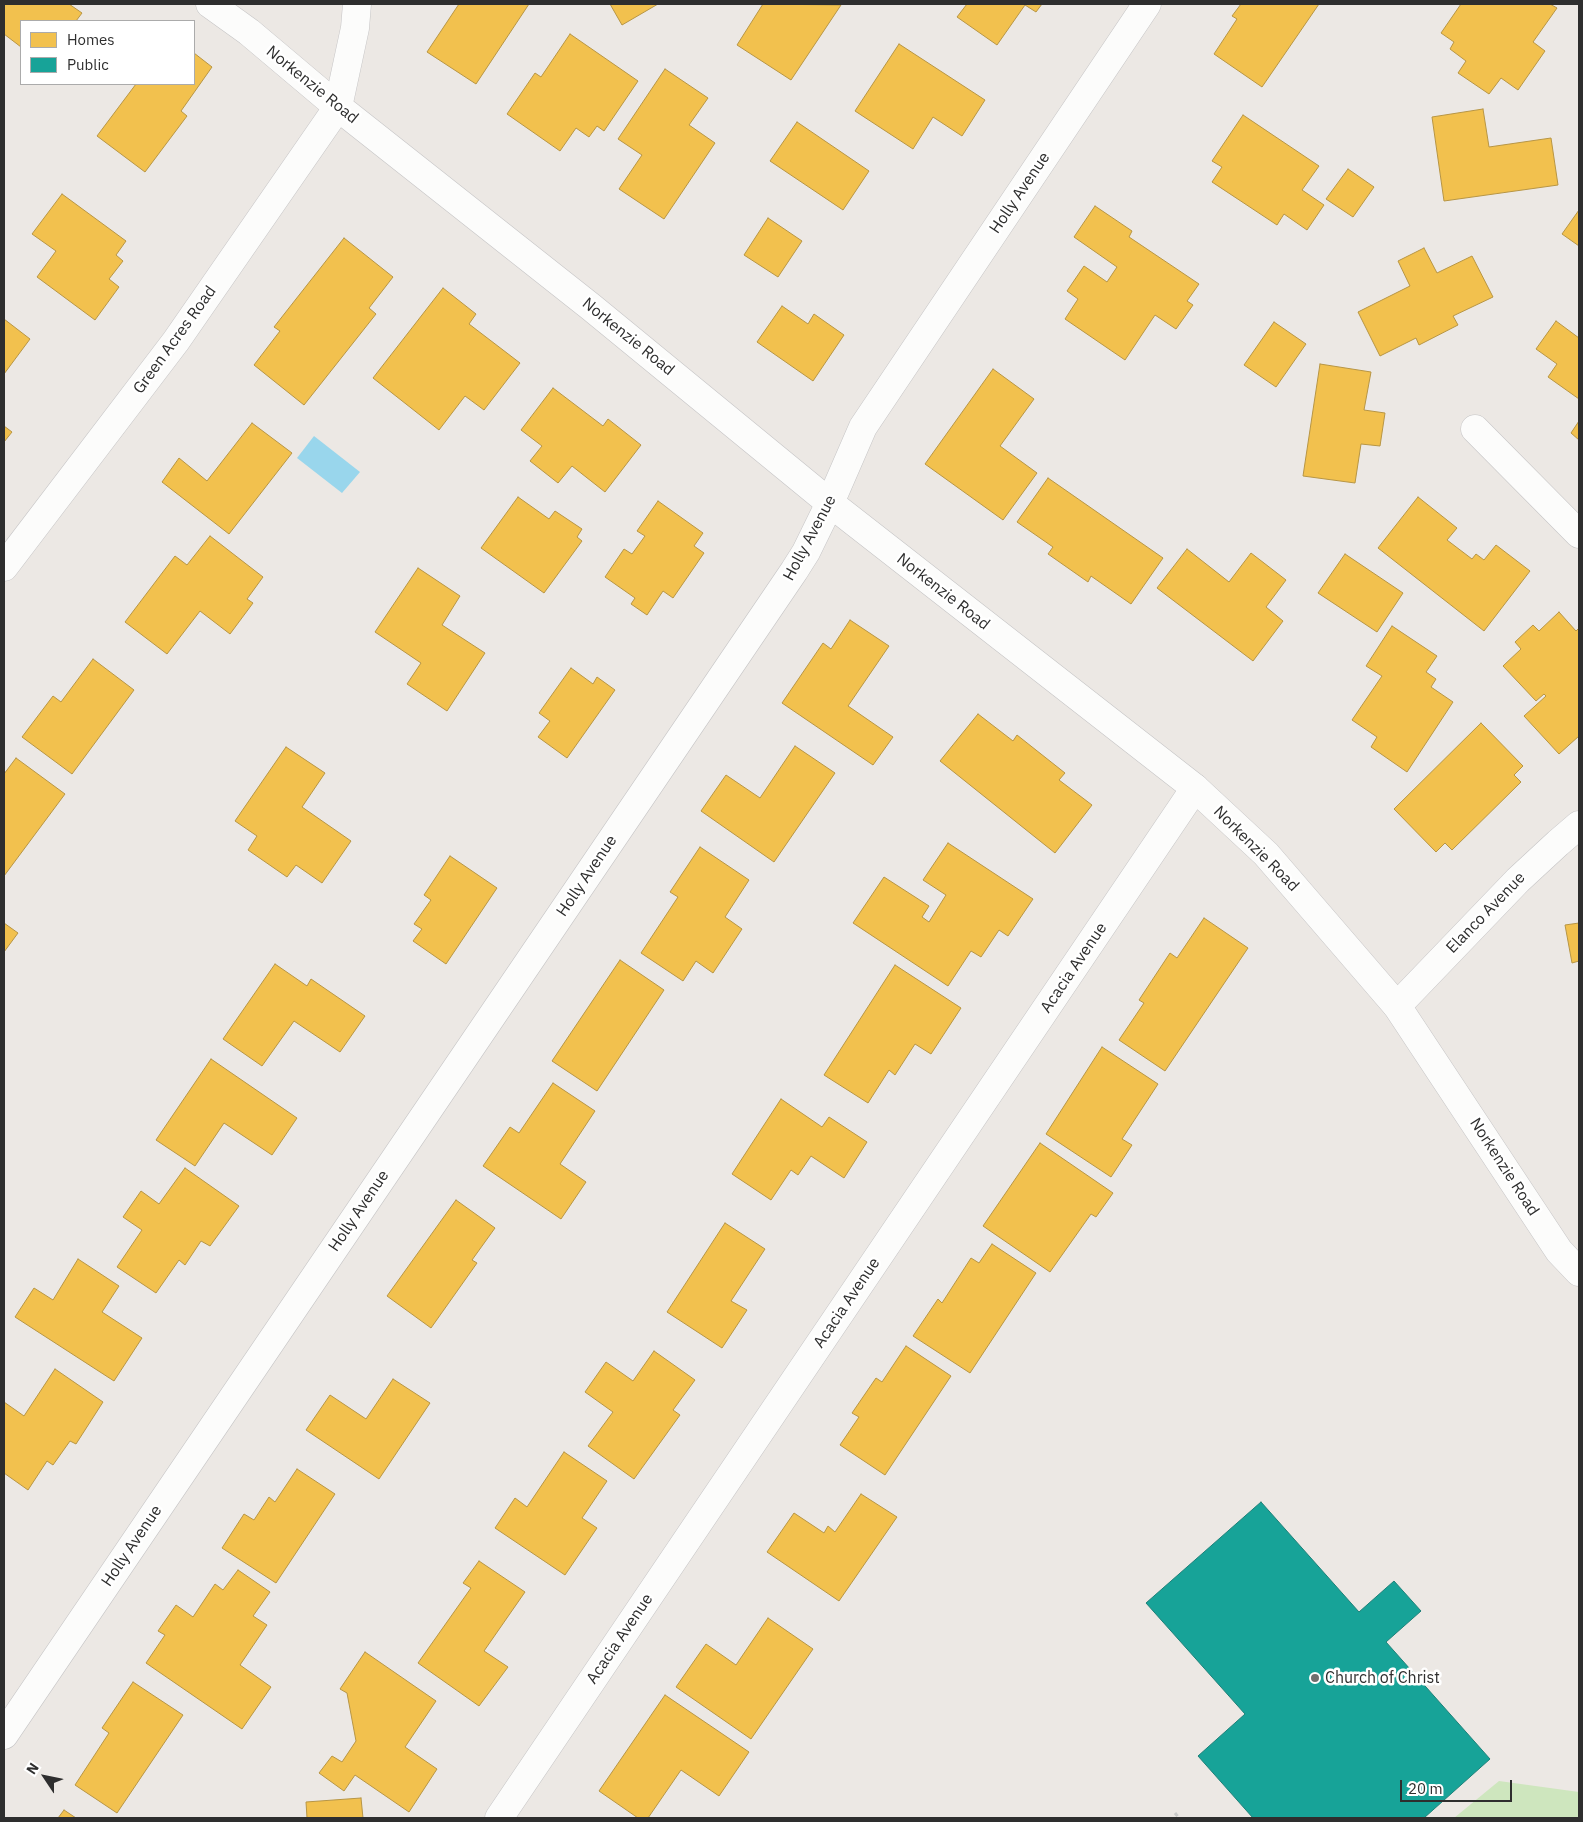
<!DOCTYPE html>
<html>
<head>
<meta charset="utf-8">
<style>
	body { margin:0 }
	#map { position:relative; width:1583px; height:1822px; overflow:hidden; background:#ece8e4; font-family:"IBM Plex Sans",sans-serif }
	canvas { display:block }
	.frame { position:absolute; inset:0; border:5px solid #2e2e2e; pointer-events:none }
	.legend { position:absolute; left:20px; top:20px; width:175px; height:65px; box-sizing:border-box; background:#fff; border:1px solid #ababab; margin:0; padding:6px 9px; list-style:none; font-size:15px; color:#2e2e2e }
	.legend li { display:flex; align-items:center; gap:10px; height:25px }
	.legend b { width:25px; border:1px solid #ababab }
	.north { position:absolute; left:20px; top:1752px; width:50px; height:50px; -webkit-text-stroke:4px #fff; paint-order:stroke; rotate:304deg; font-size:14px; font-weight:700; line-height:20px; text-align:center; color:#2e2e2e }
	.north::after { content:''; display:block; margin:auto; width:18px; height:22px; background:#2e2e2e; clip-path:polygon(50% 0,100% 100%,50% 72%,0 100%) }
	.scale { position:absolute; left:1400px; top:1780px; width:112px; height:22px; box-sizing:border-box; border:2px solid #2e2e2e; border-top:0; padding-left:6px; font-size:15px; line-height:18px; white-space:nowrap; color:#2e2e2e; -webkit-text-stroke:4px #fff; paint-order:stroke }
</style>
</head>
<body>
<div id="map">
<canvas width="1583" height="1822"></canvas>
<div class="frame"></div>
<ul class="legend">
<li><b style="height:14px;background:#f2c14e"></b>Homes</li>
<li><b style="height:14px;background:#17a398"></b>Public</li>
</ul>
<div class="north">N</div>
<div class="scale">20 m</div>
</div>
<script>
const g = document.querySelector('canvas').getContext('2d');
g.lineJoin = 'round';
function fillPath(path, color) {
  g.fillStyle = color;
  g.fill(path, 'evenodd');
}
function shape(rows) {
  const path = new Path2D();
  for (const r of rows) {
    path.moveTo(r[0], r[1]);
    for (let i = 2; i < r.length; i += 2) path.lineTo(r[i], r[i + 1]);
  }
  return path;
}
function strokePath(path, color, width, dash) {
  g.strokeStyle = color;
  g.lineWidth = width;
  g.lineCap = dash ? 'butt' : 'round';
  g.setLineDash(dash || []);
  g.stroke(path);
}
function drawText(font, color, halo, rows, align = 'center') {
  g.font = font + ' "IBM Plex Sans",sans-serif';
  g.lineWidth = 5;
  g.setLineDash([]);
  g.textBaseline = 'middle';
  g.strokeStyle = halo;
  g.fillStyle = color;
  for (const [text, x, y, turn = 0] of rows) {
    g.save();
    g.translate(x, y);
    g.rotate((+turn || 0) * Math.PI / 180);
    g.textAlign = isNaN(turn) ? turn : align;
    if (halo) g.strokeText(text, 0, 0);
    g.fillText(text, 0, 0);
    g.restore();
  }
}
fillPath(shape([
	[1499,1781,1579,1792,1579,1818,1454,1818]
]), '#cee6be');
fillPath(shape([
	[314,436,360,472,342,493,297,458]
]), '#99d6ec');
const homes = shape([
	[4,4,69,4,82,13,76,21,21,21,21,47,4,34,4,4],
	[459,4,529,4,476,84,427,52,459,4],
	[610,4,658,4,622,25,610,4],
	[763,4,841,5,791,80,737,45,763,4],
	[967,4,1042,4,1036,12,1025,5,997,45,957,17,967,4],
	[1241,4,1319,4,1262,87,1214,54,1237,19,1232,16,1241,4],
	[1461,4,1550,4,1557,8,1533,42,1545,51,1518,90,1501,78,1489,94,1458,73,1466,61,1450,49,1454,42,1441,33,1461,4],
	[570,34,638,81,604,131,597,126,589,137,576,128,560,151,507,114,535,73,541,77,570,34],
	[899,44,985,100,962,136,933,117,913,149,855,111,899,44],
	[194,53,212,67,181,111,187,116,145,172,97,136,136,84,194,84,194,53],
	[665,69,708,98,689,125,715,143,664,219,619,189,642,155,618,139,665,69],
	[1483,109,1489,147,1551,138,1558,185,1444,201,1432,117,1483,109],
	[1243,115,1319,166,1302,190,1324,205,1307,230,1284,214,1277,225,1212,182,1222,167,1212,161,1243,115],
	[797,122,869,171,843,210,770,161,797,122],
	[1348,169,1374,187,1353,217,1326,199,1348,169],
	[62,194,126,241,116,255,123,261,109,279,119,287,95,320,37,277,56,251,32,234,62,194],
	[1095,206,1132,231,1129,237,1199,284,1187,301,1193,305,1176,329,1155,315,1125,360,1065,319,1078,299,1067,291,1084,266,1107,282,1117,267,1074,237,1095,206],
	[1579,210,1579,246,1562,234,1579,210],
	[768,218,802,241,778,277,744,255,768,218],
	[344,238,393,277,369,308,376,314,304,405,254,365,280,331,274,327,344,238],
	[1424,248,1437,273,1472,256,1493,297,1453,316,1458,325,1419,345,1416,338,1380,356,1358,312,1410,286,1398,261,1424,248],
	[443,288,476,314,469,324,520,363,484,410,465,396,439,430,373,378,443,288],
	[782,306,808,324,814,314,844,335,813,381,757,342,782,306],
	[4,319,30,339,4,374,4,319],
	[1556,321,1579,338,1579,399,1548,377,1557,364,1536,349,1556,321],
	[1274,322,1306,344,1276,387,1244,365,1274,322],
	[1320,364,1371,372,1364,410,1385,413,1380,446,1361,444,1355,483,1303,476,1320,364],
	[993,369,1034,399,1000,446,1037,473,1003,520,925,464,993,369],
	[553,388,603,426,608,419,641,445,605,492,572,466,558,483,530,461,542,446,521,430,553,388],
	[1579,421,1579,440,1571,433,1579,421],
	[252,423,292,453,229,534,162,482,179,458,207,481,252,423],
	[4,426,12,432,4,442,4,426],
	[1048,478,1163,558,1131,604,1091,576,1088,582,1048,554,1053,547,1017,522,1048,478],
	[518,497,549,519,555,511,582,529,577,537,582,541,544,593,481,548,518,497],
	[1418,497,1457,528,1447,540,1472,559,1476,554,1484,560,1496,545,1530,571,1484,631,1378,548,1418,497],
	[658,501,703,533,694,546,704,553,673,598,663,591,647,615,631,604,635,598,605,577,624,549,632,554,645,536,637,531,658,501],
	[210,536,263,577,247,599,253,603,230,634,200,611,167,654,125,622,175,556,187,565,210,536],
	[1187,549,1229,582,1251,553,1286,580,1266,607,1283,621,1253,661,1157,588,1187,549],
	[1345,554,1403,593,1377,632,1318,593,1345,554],
	[418,568,460,596,442,625,485,653,447,711,407,684,421,663,375,632,418,568],
	[1559,612,1576,631,1579,628,1579,736,1559,754,1524,716,1546,696,1544,694,1536,701,1503,666,1521,649,1515,642,1533,625,1539,631,1559,612],
	[850,620,889,646,848,706,893,737,873,765,782,703,823,643,831,649,850,620],
	[1392,626,1437,656,1426,672,1436,679,1431,687,1453,702,1407,772,1371,747,1377,737,1352,720,1382,676,1366,666,1392,626],
	[93,659,134,690,72,774,22,737,53,696,61,702,93,659],
	[571,668,593,684,597,677,615,690,567,758,538,737,550,721,539,713,571,668],
	[978,714,1013,741,1017,735,1065,773,1059,780,1092,805,1055,853,940,761,978,714],
	[1481,723,1523,766,1514,775,1521,782,1452,850,1445,843,1436,852,1394,809,1481,723],
	[795,746,835,773,774,862,701,811,726,775,760,798,795,746],
	[286,747,325,773,302,807,351,841,322,883,296,865,287,877,248,850,257,836,235,821,286,747],
	[16,758,65,794,4,876,4,774,16,758],
	[948,843,1033,899,1008,936,999,930,981,957,971,951,948,986,853,923,884,877,929,906,922,917,929,922,946,895,923,880,948,843],
	[700,847,749,880,725,917,742,929,713,973,696,961,683,981,641,953,678,897,670,892,700,847],
	[450,856,497,888,446,964,413,941,422,929,414,924,431,900,424,895,450,856],
	[1204,918,1248,948,1165,1071,1119,1040,1144,1003,1139,1000,1170,953,1177,958,1204,918],
	[4,923,18,933,4,952,4,923],
	[1579,923,1579,961,1572,963,1565,925,1579,923],
	[620,960,664,990,597,1091,552,1061,620,960],
	[275,964,307,986,311,979,365,1016,340,1052,294,1021,262,1066,223,1039,275,964],
	[895,965,961,1008,931,1054,915,1044,895,1075,889,1070,868,1103,824,1075,895,965],
	[1102,1047,1158,1084,1122,1139,1132,1145,1111,1177,1046,1134,1102,1047],
	[211,1059,297,1118,272,1155,224,1123,195,1166,156,1140,211,1059],
	[553,1083,595,1111,560,1164,586,1182,561,1219,483,1166,510,1127,519,1133,553,1083],
	[781,1099,822,1127,829,1117,867,1142,844,1178,811,1156,798,1175,791,1170,771,1200,732,1174,781,1099],
	[1040,1143,1113,1193,1096,1217,1091,1214,1050,1272,983,1226,1040,1143],
	[185,1168,239,1206,210,1246,201,1241,185,1265,179,1260,156,1293,117,1267,142,1230,123,1217,141,1191,159,1204,185,1168],
	[456,1200,495,1228,472,1260,477,1263,431,1328,387,1296,456,1200],
	[725,1223,765,1249,731,1301,747,1310,722,1348,667,1312,725,1223],
	[992,1244,1036,1273,970,1373,913,1336,938,1299,942,1303,971,1258,979,1263,992,1244],
	[78,1259,119,1286,102,1312,142,1338,114,1381,15,1317,34,1288,53,1300,78,1259],
	[906,1346,951,1376,885,1475,840,1445,859,1417,852,1413,876,1378,882,1382,906,1346],
	[654,1351,695,1380,673,1410,680,1415,634,1479,588,1446,613,1412,585,1392,606,1362,633,1381,654,1351],
	[55,1369,103,1402,76,1444,70,1441,53,1465,47,1461,28,1490,4,1473,4,1402,24,1416,55,1369],
	[393,1379,430,1403,379,1479,306,1430,330,1395,366,1419,393,1379],
	[564,1452,607,1481,582,1518,597,1528,565,1575,495,1528,515,1498,527,1507,564,1452],
	[297,1469,335,1494,276,1583,222,1548,244,1514,254,1520,269,1497,275,1502,297,1469],
	[861,1494,897,1517,839,1601,767,1552,794,1513,824,1533,828,1526,835,1532,861,1494],
	[479,1561,525,1592,484,1651,508,1667,479,1706,418,1663,471,1588,463,1583,479,1561],
	[238,1570,270,1592,253,1616,267,1625,240,1665,271,1687,242,1729,146,1663,165,1635,158,1631,176,1605,193,1617,215,1584,223,1590,238,1570],
	[768,1618,813,1649,751,1739,676,1687,706,1644,736,1665,768,1618],
	[365,1652,436,1701,405,1747,437,1769,409,1812,355,1775,344,1791,319,1773,332,1756,342,1762,356,1741,347,1693,340,1689,365,1652],
	[133,1682,183,1715,117,1813,75,1785,109,1733,102,1728,133,1682],
	[665,1695,749,1752,719,1796,681,1770,648,1818,638,1818,599,1791,665,1695],
	[361,1798,363,1818,307,1818,306,1802,361,1798],
	[64,1810,76,1818,58,1818,64,1810]
]);
fillPath(homes, '#f2c14e');
strokePath(homes, '#b79544', 1);
const public = shape([
	[1261,1502,1359,1612,1394,1581,1421,1611,1386,1642,1490,1759,1424,1818,1253,1818,1198,1756,1245,1714,1146,1603,1261,1502]
]);
fillPath(public, '#17a398');
strokePath(public, '#1e8078', 1);
const street = shape([
	[210,4,249,32,338,107],
	[1475,429,1579,534],
	[1397,1006,1518,880,1558,843,1579,825],
	[4,1735,794,571,806,552,830,503,863,427,1147,4],
	[499,1818,1195,788]
]);
const secondary = shape([
	[338,107,591,307,830,503,1195,788,1266,854,1397,1006,1559,1251,1579,1272],
	[4,567,176,341,338,107,355,28,357,4]
]);
strokePath(street, '#c5c4c5', 29);
strokePath(secondary, '#c5c4c5', 29);
strokePath(shape([
	[1175,1813,1179,1818]
]), '#c9c9c8', 3, [4, 2.5]);
strokePath(street, '#fcfcfb', 28);
strokePath(secondary, '#fcfcfb', 28);
for (const [x, y, r, color] of [
	[1315,1678,5,"#706f6e"]
]) {
  const dot = new Path2D();
  dot.arc(x, y, r, 0, 2 * Math.PI);
  g.fillStyle = color;
  g.fill(dot);
  strokePath(dot, '#fff', 2);
}
drawText('16px', '#2e2e2e', '#fff', [
	["Norkenzie Road",312,85,39],
	["Holly Avenue",1020,193,-56],
	["Norkenzie Road",628,337,39],
	["Green Acres Road",175,340,-54],
	["Holly Avenue",810,538,-62],
	["Norkenzie Road",943,592,38],
	["Norkenzie Road",1256,849,45],
	["Holly Avenue",587,876,-56],
	["Elanco Avenue",1486,913,-46],
	["Acacia Avenue",1074,968,-56],
	["Norkenzie Road",1504,1167,57],
	["Holly Avenue",359,1211,-56],
	["Acacia Avenue",847,1303,-56],
	["Holly Avenue",132,1546,-56],
	["Acacia Avenue",620,1639,-56]
]);
drawText('16px', '#2e2e2e', '#fff', [
	["Church of Christ",1325,1678]
], 'left');
</script>
</body>
</html>
